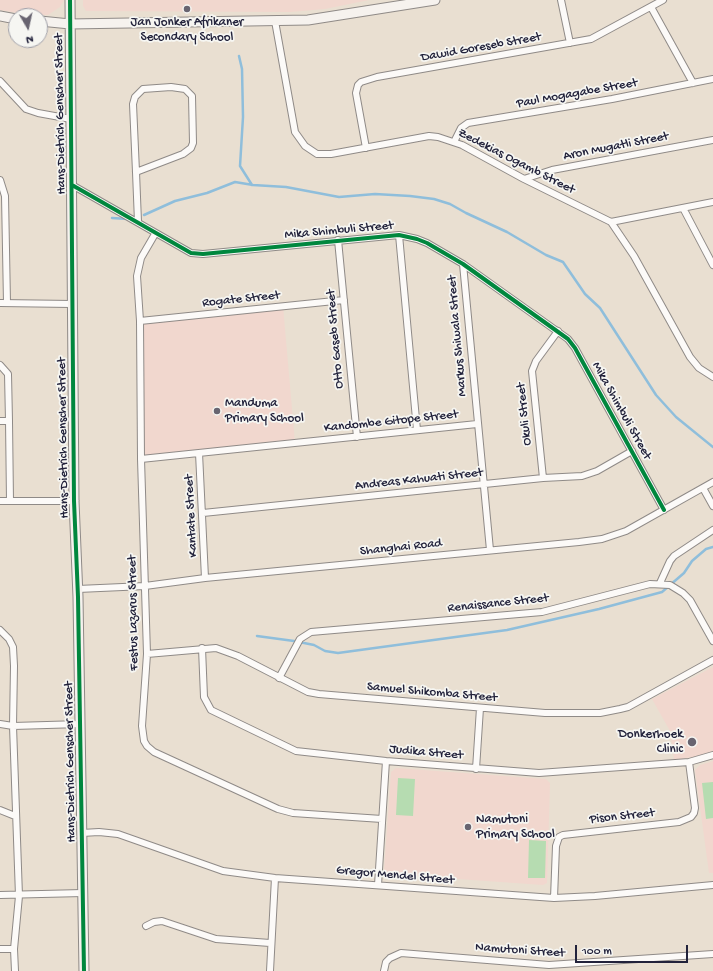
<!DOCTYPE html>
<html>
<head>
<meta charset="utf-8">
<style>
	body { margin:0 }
	#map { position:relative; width:713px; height:971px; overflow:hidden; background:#e9dfd1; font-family:"Gochi Hand",sans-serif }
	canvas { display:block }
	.north { position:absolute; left:8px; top:8px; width:40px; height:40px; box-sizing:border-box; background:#f6f6f2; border:1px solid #a1a1a9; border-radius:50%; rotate:171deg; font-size:11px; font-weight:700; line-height:16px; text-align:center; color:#22223b }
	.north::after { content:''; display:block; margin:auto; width:14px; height:18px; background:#686470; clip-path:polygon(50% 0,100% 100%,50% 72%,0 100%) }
	.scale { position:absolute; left:575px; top:945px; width:113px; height:18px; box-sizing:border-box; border:2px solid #22223b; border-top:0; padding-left:5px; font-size:12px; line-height:14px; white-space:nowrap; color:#22223b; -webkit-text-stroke:3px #f6f6f2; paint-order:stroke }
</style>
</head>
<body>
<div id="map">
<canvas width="713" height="971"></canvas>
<div class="north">N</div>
<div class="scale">100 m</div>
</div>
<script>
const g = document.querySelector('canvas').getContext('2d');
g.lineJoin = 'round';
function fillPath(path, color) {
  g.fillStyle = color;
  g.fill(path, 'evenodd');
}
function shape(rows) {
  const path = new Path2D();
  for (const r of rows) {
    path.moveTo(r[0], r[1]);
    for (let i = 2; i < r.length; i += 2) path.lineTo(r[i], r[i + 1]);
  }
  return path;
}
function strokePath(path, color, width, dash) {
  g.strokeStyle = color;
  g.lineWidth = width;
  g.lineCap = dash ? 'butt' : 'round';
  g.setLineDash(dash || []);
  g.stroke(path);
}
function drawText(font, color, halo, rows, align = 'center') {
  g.font = font + ' "Gochi Hand",sans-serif';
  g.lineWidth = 3.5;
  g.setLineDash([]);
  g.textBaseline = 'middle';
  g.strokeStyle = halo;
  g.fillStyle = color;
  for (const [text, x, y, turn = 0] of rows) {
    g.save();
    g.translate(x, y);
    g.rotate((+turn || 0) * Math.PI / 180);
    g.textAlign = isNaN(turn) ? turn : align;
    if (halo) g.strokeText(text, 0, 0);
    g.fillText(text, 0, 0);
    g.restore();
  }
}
fillPath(shape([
	[0,0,64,0,60,7,48,15,28,15,0,10],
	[83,0,369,0,325,9,290,12,86,11,83,6],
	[283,306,295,443,141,459,140,321],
	[713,667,713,754,674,760,670,731,652,699],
	[713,761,713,873,709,873,695,770,700,765],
	[396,768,546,779,550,783,547,883,543,885,387,874,384,870,391,772]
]), '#f1d7ce');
fillPath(shape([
	[398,778,415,779,413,816,396,815],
	[713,782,713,818,706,819,702,783],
	[529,840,546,841,545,878,528,878]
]), '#b6dcb1');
strokePath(shape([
	[239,56,242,69,243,117,240,166,252,185],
	[144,215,175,201,207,193,235,182,253,185,286,187,339,197,375,194,410,196,434,199,450,204,466,213,507,232,546,255,563,262,585,294,600,308,656,395,676,417,713,447],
	[112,218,128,219],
	[257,636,294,641,314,645,325,651,338,653,507,630,599,609,662,592,684,573,692,561,706,549,713,547]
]), '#8fbedb', 2.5);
const street = shape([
	[561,0,570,43],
	[651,7,693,83],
	[275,21,295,132,305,146,317,154,331,154,429,136,438,137,462,145,524,179,611,222,634,256,690,357,699,368,713,377],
	[0,81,26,109,38,113,71,119],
	[454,142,461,128,468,123,612,99,713,79],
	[366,148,356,93,358,85,361,82,377,77,591,39,663,0],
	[136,172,183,154,191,148,193,143,192,96,185,89,171,87,143,89,135,97,133,104,136,172,138,222],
	[524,179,552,170,713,140],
	[0,180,5,196,7,303],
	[72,185,191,253,203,254,399,235,417,239,427,243,463,264,568,339,575,348,664,510],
	[683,208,713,265],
	[611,222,713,202],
	[155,234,141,258,137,276,140,321,141,459,147,654,142,726,144,741,147,746,154,752,278,809,293,813,382,819],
	[399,235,417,430],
	[338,240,357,437],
	[463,264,490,550],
	[0,303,72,304],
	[140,321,344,300],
	[0,365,8,374,9,421,0,421],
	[9,421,10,501],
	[199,453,205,578],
	[141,459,477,424],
	[543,478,532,371,536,361,558,331],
	[703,488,713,506],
	[0,501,74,501],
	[203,513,543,478,582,476,597,471,632,451],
	[660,583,670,561,674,556,713,530],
	[78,589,145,586,205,578,579,542,602,539,626,531,713,482],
	[0,630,9,639,13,647,14,666,13,726,19,896,14,949,15,971],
	[202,648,204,697,211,710,296,751,386,761,539,773,689,762,713,755],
	[147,654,216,648,238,656,308,692,319,694,545,713,600,713,620,709,628,707,713,660],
	[279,678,300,639,311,632,542,612,650,584,670,585,683,593,690,600,713,641],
	[0,724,13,726,81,724],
	[476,769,480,708],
	[0,810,15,816],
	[82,833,99,832,118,834,223,871,275,878,554,898,595,896,713,885],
	[378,885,386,761],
	[0,895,83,893],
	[554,898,556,846,559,837,563,835,679,822,691,817,694,813,695,808,689,762],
	[146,926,154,922,162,921,216,939,270,943],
	[0,949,14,949],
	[270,971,275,878],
	[384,971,386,962,390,958,401,953,549,965,713,954]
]);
const secondary = shape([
	[70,0,74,501,78,597,84,971],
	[0,16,16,19],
	[40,21,70,24,308,20,435,0]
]);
strokePath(street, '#8f8a87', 8);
strokePath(secondary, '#8f8a87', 11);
strokePath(street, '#fcfaf8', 6);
strokePath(secondary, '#f6f2ee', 9);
strokePath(shape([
	[70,0,74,501,78,597,84,971],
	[72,185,191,253,203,254,399,235,417,239,427,243,463,264,568,339,575,348,664,510]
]), '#00873e', 4);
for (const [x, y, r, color] of [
	[187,9,4,"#686470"],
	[217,411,4,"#686470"],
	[692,742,5,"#686470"],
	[468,827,4,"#686470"]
]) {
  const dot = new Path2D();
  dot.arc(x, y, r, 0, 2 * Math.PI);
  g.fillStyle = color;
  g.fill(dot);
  strokePath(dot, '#f6f6f2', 1.5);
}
drawText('13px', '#22223b', '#f6f6f2', [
	["Jan Jonker Afrikaner",187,23,"center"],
	["Secondary School",187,38,"center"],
	["Manduma",225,404],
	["Primary School",225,419],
	["Donkerhoek",683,735,"right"],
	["Clinic",683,750,"right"],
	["Namutoni",476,820],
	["Primary School",476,835]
], 'left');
drawText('13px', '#22223b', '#f6f6f2', [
	["Dawid Goreseb Street",481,48,-10],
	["Paul Mogagabe Street",577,94,-10],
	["Hans-Dietrich Genscher Street",61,114,-91],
	["Aron Mugatli Street",616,147,-11],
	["Zedekias Ogamb Street",516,162,27],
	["Mika Shimbuli Street",339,231,-5],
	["Rogate Street",241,300,-6],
	["Markus Shiwala Street",458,336,-95],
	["Otto Gaseb Street",336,339,-95],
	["Mika Shimbuli Street",621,411,61],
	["Okuli Street",525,414,-96],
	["Kandombe Gitope Street",391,422,-6],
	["Hans-Dietrich Genscher Street",64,438,-91],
	["Andreas Kahuati Street",419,480,-6],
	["Kantate Street",192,516,-93],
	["Shanghai Road",401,548,-6],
	["Renaissance Street",498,604,-6],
	["Festus Lazarus Street",134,613,-91],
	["Samuel Shikomba Street",432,693,5],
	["Judika Street",426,753,5],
	["Hans-Dietrich Genscher Street",71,762,-91],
	["Pison Street",622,817,-6],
	["Gregor Mendel Street",395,876,5],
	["Namutoni Street",520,951,4]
]);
</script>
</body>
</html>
